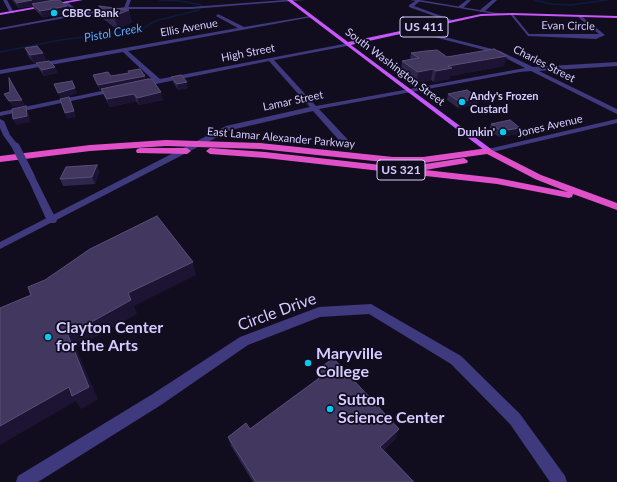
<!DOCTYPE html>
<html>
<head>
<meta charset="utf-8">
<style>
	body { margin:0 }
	canvas { display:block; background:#110d1f }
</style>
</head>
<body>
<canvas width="617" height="482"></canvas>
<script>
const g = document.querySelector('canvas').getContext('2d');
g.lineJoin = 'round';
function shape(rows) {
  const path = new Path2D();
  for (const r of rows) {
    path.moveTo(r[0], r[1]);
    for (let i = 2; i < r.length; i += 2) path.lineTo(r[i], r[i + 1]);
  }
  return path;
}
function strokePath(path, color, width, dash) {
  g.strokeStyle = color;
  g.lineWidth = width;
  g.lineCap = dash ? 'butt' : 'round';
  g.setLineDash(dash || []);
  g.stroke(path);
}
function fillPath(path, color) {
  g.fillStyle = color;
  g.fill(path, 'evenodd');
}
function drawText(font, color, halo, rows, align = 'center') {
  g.font = font + ' Lato,sans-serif';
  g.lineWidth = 3.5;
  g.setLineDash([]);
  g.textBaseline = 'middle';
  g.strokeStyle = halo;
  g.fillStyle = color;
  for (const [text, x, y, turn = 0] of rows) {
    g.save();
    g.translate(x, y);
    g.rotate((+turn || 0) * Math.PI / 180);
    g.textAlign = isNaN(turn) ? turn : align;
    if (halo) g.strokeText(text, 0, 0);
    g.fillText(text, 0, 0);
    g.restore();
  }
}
strokePath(shape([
	[535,0,551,4,571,5,607,0],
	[0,52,61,40,143,29,151,23,159,20,199,10,201,5,181,1,159,0]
]), '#0c1c3e', 1.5);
fillPath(shape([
	[0,119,4,121,10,135,20,147,19,149,13,149,3,135,0,128,0,119],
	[31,174,35,177,57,221,55,223,49,223,47,221,27,177,31,174]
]), '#3f397d');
fillPath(shape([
	[3,0,7,0,14,13,10,13,3,0],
	[127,0,131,0,128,8,126,9,124,8,127,0],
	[417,0,420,1,414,6,455,21,451,22,409,7,409,5,417,0],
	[467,0,471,0,463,8,459,8,459,6,467,0],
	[492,0,497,0,484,12,480,12,480,10,492,0],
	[65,2,67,2,83,14,79,15,65,4,65,2],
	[512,13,529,34,599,34,578,17,580,15,605,35,596,39,528,36,510,14,512,13],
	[218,14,244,27,310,16,312,17,128,51,160,79,349,43,350,44,347,46,274,60,316,106,525,68,496,53,411,31,413,29,500,51,533,67,617,62,617,66,539,71,617,109,617,114,531,71,520,72,319,109,351,143,351,147,345,147,313,111,231,130,0,249,0,242,226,126,310,107,269,61,141,87,139,86,139,84,154,81,123,52,0,74,0,70,238,28,216,16,218,14],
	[116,88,118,89,118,91,0,116,0,112,116,88],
	[617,119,617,123,488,153,484,151,488,149,617,119],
	[371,304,461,356,520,414,565,476,567,482,550,482,510,424,451,364,369,314,320,317,248,345,161,405,38,482,16,482,18,476,151,395,240,337,319,307,371,304]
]), '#3f397d');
fillPath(shape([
	[285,0,305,0,191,9,126,9,81,15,0,30,0,28,81,13,126,7,191,7,285,0],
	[410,0,420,0,503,14,501,15,410,0]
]), '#3f397d');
fillPath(shape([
	[74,0,83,0,0,15,0,13,74,0],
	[287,0,292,0,348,42,481,14,512,13,617,16,617,18,512,15,481,16,351,45,491,149,492,151,488,153,287,0]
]), '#c756fb');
fillPath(shape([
	[166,140,260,143,393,157,423,157,488,148,541,175,617,203,617,210,573,194,572,197,569,198,497,184,265,158,210,154,206,151,210,148,265,152,497,178,568,192,535,179,487,154,423,163,393,163,260,149,166,146,90,151,0,162,0,156,90,145,166,140],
	[140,148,187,148,191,151,187,154,137,153,136,151,137,149,140,148],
	[464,158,468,161,467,163,425,170,420,167,425,164,464,158]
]), '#e050c8');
strokePath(shape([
	[16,147,31,177]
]), '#3f397d', 8);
fillPath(shape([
	[12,0,63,0,60,1,70,13,43,17,35,10,33,6,19,8],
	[99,6,132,22,118,29,115,28,102,18],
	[25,48,43,53,46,60,34,63,28,56],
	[411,53,447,57,504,66,450,76,449,79,434,82,431,80,417,83,401,71,402,61,410,59],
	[36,63,55,67,57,73,44,76,39,69],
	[128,71,146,80,163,100,139,105,136,101,110,107,104,96,102,90,100,90,95,81,93,75,111,76,129,73],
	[171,77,188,88,178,90,173,82],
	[448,94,478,104,458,108,447,100],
	[491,124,517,134,499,137,489,130],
	[97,165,99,172,95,184,63,186,60,179],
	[318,370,396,438,384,450,414,482,253,482,231,446,228,437,250,429,318,379]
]), '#2f264c');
fillPath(shape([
	[32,0,63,0,34,5,32,4,33,6,19,8,17,3],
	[67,6,70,13,43,17,40,11],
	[129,10,132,22,118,29,114,16],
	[43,53,46,60,34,63,30,55],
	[507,56,504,66,450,76,449,79,434,82,436,71,448,66],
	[55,67,57,73,44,76,42,70],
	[433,69,431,80,417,83,418,72],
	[145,76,146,81,100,90,98,85],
	[187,82,188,88,178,90,177,84],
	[75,88,77,94,60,98,58,93],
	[161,92,163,100,139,105,137,98],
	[134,94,136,101,110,107,107,99],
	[479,98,478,104,458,108,460,102],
	[22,100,25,106,12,107,9,101],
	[26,106,28,112,30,122,16,125,13,119],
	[74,111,76,117,67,119,65,113],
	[520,128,517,134,499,137,501,131],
	[97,165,99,172,95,184,92,177],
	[193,262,196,275,134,306,137,314,76,348,98,399,81,409,76,401,0,445,0,426,68,335,128,293],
	[399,429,396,438,378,455,380,447]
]), '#1c1432');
const building = shape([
	[15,0,32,0,17,3,15,0],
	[54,0,59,0,67,6,40,11,32,4,54,0],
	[99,6,129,10,114,16,111,15,99,6],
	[37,46,43,53,30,55,25,48,37,46],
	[494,49,507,56,448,66,452,68,436,71,433,69,418,72,402,61,419,58,411,53,426,51,437,50,447,57,494,49],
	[49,61,55,67,42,70,36,63,49,61],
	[140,69,145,76,98,85,93,75,108,72,111,76,129,73,128,71,140,69],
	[181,75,187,82,177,84,171,77,181,75],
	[9,78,18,94,22,100,9,101,4,94,10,92,9,78],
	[148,79,152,79,161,92,137,98,134,94,107,99,101,89,148,79],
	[72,81,75,88,58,93,54,84,72,81],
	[467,90,479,98,460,102,448,94,467,90],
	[69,97,74,111,65,113,60,99,69,97],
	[26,106,27,116,13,119,12,109,26,106],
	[510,120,520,128,501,131,491,124,510,120],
	[97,165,92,177,60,179,66,167,97,165],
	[157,216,193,262,128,293,131,300,68,335,89,387,72,396,69,387,0,426,0,308,31,295,28,287,45,280,90,249,157,216],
	[333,358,399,429,380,447,414,482,256,482,228,437,246,423,250,429,322,376,318,370,333,358]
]);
fillPath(building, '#41375f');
strokePath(building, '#584f78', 1);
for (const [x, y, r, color] of [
	[54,13,4,"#06caef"],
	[462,102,4,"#06caef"],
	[503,132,4,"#06caef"],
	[48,337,4,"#06caef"],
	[308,363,4,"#06caef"],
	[330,409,4,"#06caef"]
]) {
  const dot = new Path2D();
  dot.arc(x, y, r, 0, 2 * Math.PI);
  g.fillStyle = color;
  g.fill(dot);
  strokePath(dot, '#110d1f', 1.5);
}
drawText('bold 11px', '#d4ccfe', '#110d1f', [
	["CBBC Bank",62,13],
	["Andy's Frozen",470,96],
	["Custard",470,109],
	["Dunkin'",495,132,"right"]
], 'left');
drawText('11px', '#d4ccfe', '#110d1f', [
	["Evan Circle",568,26,1],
	["Ellis Avenue",189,28,-10],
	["High Street",248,53,-11],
	["Charles Street",544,64,27],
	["South Washington Street",395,67,37],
	["Lamar Street",293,101,-12],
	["Jones Avenue",550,126,-13],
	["East Lamar Alexander Parkway",281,138,5]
]);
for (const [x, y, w] of [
	[424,27,48],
	[401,170,48]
]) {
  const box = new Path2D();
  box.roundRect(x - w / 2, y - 10, w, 20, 3);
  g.fillStyle = '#110d1f';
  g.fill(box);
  strokePath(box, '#d4ccfe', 1);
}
drawText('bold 12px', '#d4ccfe', null, [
	["US 411",424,27],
	["US 321",401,170]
]);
drawText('italic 12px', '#5da8fb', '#110d1f', [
	["Pistol Creek",113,33,-10]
]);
drawText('16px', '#d4ccfe', '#110d1f', [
	["Circle Drive",277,312,-20]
]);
drawText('bold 16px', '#d4ccfe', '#110d1f', [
	["Clayton Center",56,328],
	["for the Arts",56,346],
	["Maryville",316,354],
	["College",316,372],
	["Sutton",338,400],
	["Science Center",338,418]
], 'left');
</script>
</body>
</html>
